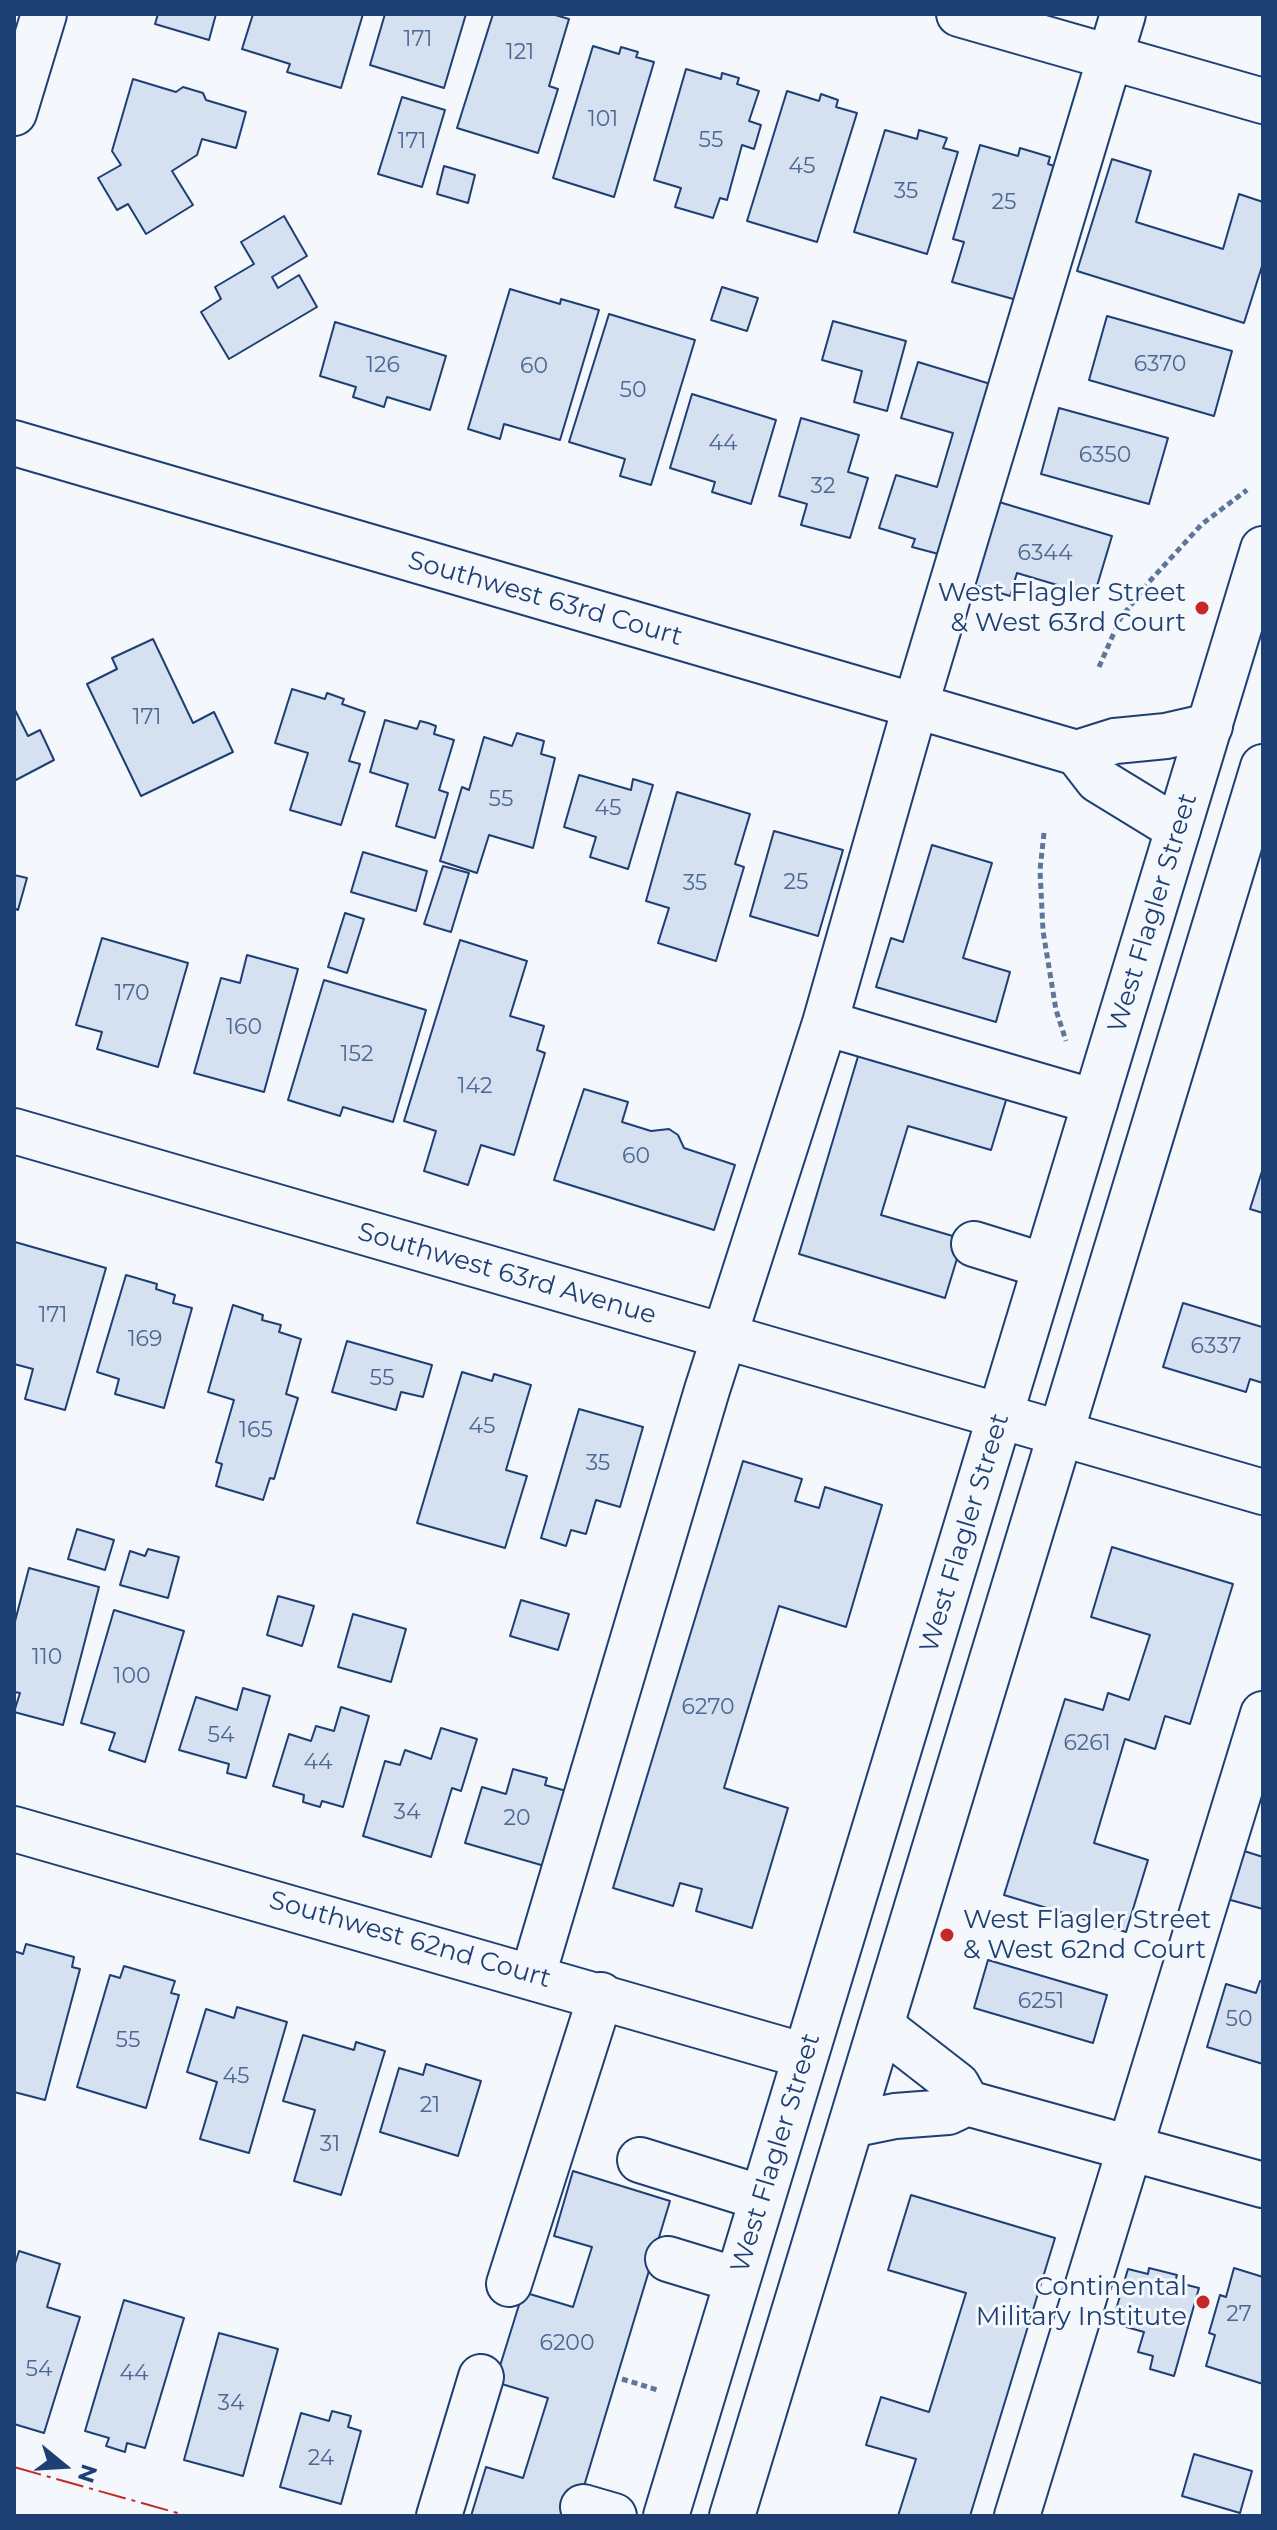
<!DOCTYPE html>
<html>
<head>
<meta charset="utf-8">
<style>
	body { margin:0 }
	#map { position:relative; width:1277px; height:2530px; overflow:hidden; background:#f4f7fb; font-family:Montserrat,sans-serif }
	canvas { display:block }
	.frame { position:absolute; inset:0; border:16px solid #1d3f73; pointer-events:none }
	.north { position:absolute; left:24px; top:2426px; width:80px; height:80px; -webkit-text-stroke:6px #f4f7fb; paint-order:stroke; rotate:108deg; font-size:22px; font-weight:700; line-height:32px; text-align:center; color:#1d3f73 }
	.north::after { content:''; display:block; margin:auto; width:28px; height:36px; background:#1d3f73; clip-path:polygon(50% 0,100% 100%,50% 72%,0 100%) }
</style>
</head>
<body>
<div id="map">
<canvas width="1277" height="2530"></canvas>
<div class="frame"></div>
<div class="north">N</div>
</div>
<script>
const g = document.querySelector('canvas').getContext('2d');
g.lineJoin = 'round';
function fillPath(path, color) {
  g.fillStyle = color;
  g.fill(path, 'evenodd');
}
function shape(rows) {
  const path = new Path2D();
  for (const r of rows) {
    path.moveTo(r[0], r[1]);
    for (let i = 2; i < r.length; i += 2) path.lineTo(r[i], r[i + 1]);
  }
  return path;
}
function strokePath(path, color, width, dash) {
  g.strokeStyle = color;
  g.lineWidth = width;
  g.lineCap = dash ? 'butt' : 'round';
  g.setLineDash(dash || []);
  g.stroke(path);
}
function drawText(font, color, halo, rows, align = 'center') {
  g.font = font + ' Montserrat,sans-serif';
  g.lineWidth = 6;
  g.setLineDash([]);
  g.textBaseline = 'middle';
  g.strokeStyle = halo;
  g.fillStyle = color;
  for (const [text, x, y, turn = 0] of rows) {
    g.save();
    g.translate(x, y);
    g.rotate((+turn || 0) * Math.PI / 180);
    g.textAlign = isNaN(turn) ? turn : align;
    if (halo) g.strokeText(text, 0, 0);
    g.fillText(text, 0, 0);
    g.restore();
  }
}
const building = shape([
	[158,14,216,14,209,40,155,24,158,14],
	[253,14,363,14,341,88,287,72,290,64,242,49,253,14],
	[385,14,466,14,444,88,370,65,385,14],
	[493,14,552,14,569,19,549,86,558,89,538,153,457,128,493,14],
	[593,46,619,54,621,47,638,52,636,57,654,62,614,197,553,178,593,46],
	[686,69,721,79,722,73,739,78,737,84,759,91,749,121,761,125,754,149,742,145,727,200,720,198,713,218,675,207,681,188,654,180,686,69],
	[133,79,176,92,183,87,203,93,206,100,246,112,236,148,202,139,197,155,172,171,193,205,146,234,128,204,117,210,98,178,121,165,112,151,133,79],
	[787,91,819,101,821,94,838,100,836,107,857,113,817,242,747,221,787,91],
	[402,97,445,110,422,187,378,174,402,97],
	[885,130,917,139,919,130,947,138,943,148,958,152,927,254,854,232,885,130],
	[980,145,1018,156,1020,148,1050,157,1048,164,1054,166,1029,255,1024,302,952,282,964,242,953,239,980,145],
	[1112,159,1151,171,1136,222,1223,249,1239,194,1263,202,1263,263,1244,323,1077,271,1112,159],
	[444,166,475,175,468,203,437,194,444,166],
	[284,216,307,256,272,277,278,288,299,275,317,307,229,359,201,312,221,299,215,287,254,264,241,242,284,216],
	[722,287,758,298,747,331,711,320,722,287],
	[510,289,560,304,561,299,599,310,560,440,504,424,500,439,468,429,510,289],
	[609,314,695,340,651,485,620,476,625,459,569,442,609,314],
	[1107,316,1232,351,1214,416,1089,380,1107,316],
	[833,321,906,341,887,411,854,402,862,371,822,360,833,321],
	[335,322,446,356,430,410,387,397,384,407,353,397,356,387,320,376,335,322],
	[918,362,997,386,946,556,912,547,915,539,879,528,896,475,937,487,953,433,901,418,918,362],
	[692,394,776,420,751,504,712,492,715,482,670,468,692,394],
	[1059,408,1168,438,1149,504,1041,474,1059,408],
	[801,418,859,435,848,472,868,478,850,538,801,525,807,504,779,496,801,418],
	[999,502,1112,536,1094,596,1017,573,1010,596,974,585,999,502],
	[153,639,193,723,214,712,233,752,141,796,87,684,117,669,112,658,153,639],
	[292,689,325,699,327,693,344,699,342,704,365,712,349,761,360,764,341,825,290,810,308,753,275,743,292,689],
	[14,708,28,736,40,730,54,760,14,781,14,708],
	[385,720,417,729,420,721,428,723,436,726,434,734,454,740,439,790,448,793,435,838,396,826,408,784,370,772,385,720],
	[517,733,544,741,541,754,555,758,533,848,489,835,477,873,440,861,462,787,469,790,484,737,512,746,517,733],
	[579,775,631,790,633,779,653,785,628,869,590,857,596,837,564,827,579,775],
	[677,792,750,814,735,864,744,867,716,961,658,943,669,908,646,901,677,792],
	[774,831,843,850,818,936,750,916,774,831],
	[932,845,992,863,963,958,1010,972,996,1022,876,987,891,938,903,942,932,845],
	[363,852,427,871,416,911,351,892,363,852],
	[443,866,469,873,451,932,424,924,443,866],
	[14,875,27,878,18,910,14,908,14,875],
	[345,913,364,919,347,973,328,967,345,913],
	[102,938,188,963,158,1067,97,1049,102,1032,76,1025,102,938],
	[460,940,527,961,510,1016,544,1026,537,1050,545,1053,514,1155,481,1145,468,1185,424,1171,436,1131,404,1121,460,940],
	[247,955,298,969,264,1092,194,1073,221,978,240,983,247,955],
	[324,980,426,1010,393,1122,343,1107,340,1116,288,1100,324,980],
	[862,1043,1010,1087,991,1150,908,1126,881,1215,963,1239,945,1298,799,1254,862,1043],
	[584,1089,628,1102,622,1122,651,1131,669,1129,678,1135,684,1148,735,1165,714,1230,554,1180,584,1089],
	[1263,1168,1263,1213,1250,1209,1263,1168],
	[15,1242,106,1268,65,1410,25,1399,33,1369,14,1364,15,1242],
	[126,1275,157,1284,156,1289,175,1295,173,1303,192,1308,164,1408,115,1394,119,1379,97,1372,126,1275],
	[1183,1303,1262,1327,1263,1323,1263,1383,1250,1379,1246,1392,1163,1367,1183,1303],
	[233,1305,263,1315,262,1320,281,1325,279,1332,301,1339,286,1394,298,1398,274,1479,270,1478,263,1500,216,1486,222,1464,216,1462,234,1400,208,1392,233,1305],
	[347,1341,432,1365,423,1397,401,1392,396,1410,332,1392,347,1341],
	[462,1372,492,1381,494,1374,531,1385,506,1470,527,1476,505,1548,417,1523,462,1372],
	[579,1409,643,1427,620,1507,596,1500,586,1534,571,1530,566,1546,541,1538,579,1409],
	[743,1461,802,1479,795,1501,819,1508,825,1487,882,1505,846,1627,779,1606,724,1788,788,1808,752,1928,696,1911,702,1889,680,1883,673,1906,613,1888,743,1461],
	[77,1529,114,1540,105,1570,68,1559,77,1529],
	[1112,1547,1233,1584,1190,1724,1165,1716,1155,1749,1125,1739,1094,1843,1148,1860,1126,1932,1004,1895,1065,1699,1103,1710,1108,1693,1129,1700,1150,1635,1091,1617,1112,1547],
	[148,1549,179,1557,168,1598,120,1585,130,1551,145,1556,148,1549],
	[29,1568,99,1587,63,1725,14,1712,20,1693,14,1692,14,1625,29,1568],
	[278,1596,314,1606,302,1646,267,1635,278,1596],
	[521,1600,569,1614,558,1650,510,1636,521,1600],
	[114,1610,184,1631,145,1762,109,1750,115,1733,81,1723,114,1610],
	[353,1614,406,1629,391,1682,338,1667,353,1614],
	[243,1688,270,1696,246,1778,227,1773,229,1764,179,1750,196,1697,237,1710,243,1688],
	[341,1707,369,1716,343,1807,322,1801,320,1807,303,1802,304,1795,273,1786,289,1734,311,1741,316,1726,334,1731,341,1707],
	[441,1728,477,1739,461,1791,452,1788,431,1857,363,1836,385,1761,400,1765,405,1750,431,1759,441,1728],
	[513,1769,547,1778,545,1785,570,1792,548,1867,465,1843,482,1787,506,1794,513,1769],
	[1241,1850,1263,1857,1263,1909,1227,1899,1241,1850],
	[26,1944,74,1957,72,1967,80,1969,45,2100,14,2092,14,1951,23,1954,26,1944],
	[988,1960,1107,1995,1093,2043,974,2008,988,1960],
	[124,1966,175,1981,171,1993,179,1995,146,2108,77,2087,110,1975,120,1978,124,1966],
	[1260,1981,1263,1982,1263,2064,1207,2047,1226,1984,1256,1993,1260,1981],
	[237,2007,287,2022,249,2153,200,2139,217,2082,187,2072,206,2009,234,2018,237,2007],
	[303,2035,354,2050,356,2042,385,2051,341,2195,294,2181,315,2110,283,2101,303,2035],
	[426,2064,481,2081,458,2156,380,2132,399,2068,423,2075,426,2064],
	[573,2171,670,2201,575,2516,471,2516,486,2467,523,2478,548,2398,495,2382,523,2292,573,2307,592,2247,554,2236,573,2171],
	[911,2195,1055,2238,970,2516,898,2516,916,2459,866,2445,881,2397,929,2412,966,2293,888,2270,911,2195],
	[19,2251,60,2264,47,2307,80,2317,44,2433,14,2424,14,2267,19,2251],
	[1149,2268,1177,2275,1175,2282,1199,2288,1174,2376,1150,2369,1153,2356,1138,2352,1144,2332,1112,2323,1128,2269,1148,2274,1149,2268],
	[1234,2268,1263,2277,1263,2384,1206,2366,1215,2335,1209,2333,1220,2295,1226,2297,1234,2268],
	[124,2300,184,2318,145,2448,127,2443,125,2452,106,2446,109,2438,85,2431,124,2300],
	[219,2333,278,2349,243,2476,184,2460,219,2333],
	[332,2411,351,2416,348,2427,361,2431,341,2504,280,2487,301,2413,329,2421,332,2411],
	[1194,2454,1252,2471,1240,2513,1182,2496,1194,2454]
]);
fillPath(building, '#d5e0f0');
strokePath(building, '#1d3f73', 2);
const minor = shape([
	[959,14,1263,101],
	[14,113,44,14],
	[14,443,1077,753,1115,741,1166,736,1210,726],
	[1077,753,1098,780,1178,829],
	[825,1023,1095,1102],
	[14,1131,1263,1492],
	[974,1244,1045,1266],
	[14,1829,805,2056],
	[533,1975,707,1390,825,1023,915,707,1123,14],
	[881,2026,957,2085,967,2103],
	[851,2125,895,2116,948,2112,967,2103,1263,2185],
	[640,2160,762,2198],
	[668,2259,737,2280],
	[509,2284,601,1995],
	[583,2507,614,2516],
	[439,2516,481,2377],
	[1017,2516,1263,1714]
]);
const major = shape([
	[666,2516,1263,549],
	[732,2516,1263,767]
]);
strokePath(minor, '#1d3f73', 48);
strokePath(major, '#1d3f73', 48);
strokePath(shape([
	[1099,667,1120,619,1149,582,1202,524,1247,490],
	[1044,833,1040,870,1043,931,1056,1010,1066,1041],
	[622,2379,658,2390]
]), '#5e769c', 5, [6, 4]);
strokePath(minor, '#f4f7fb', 44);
strokePath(major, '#f4f7fb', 44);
strokePath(shape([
	[14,2467,188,2516]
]), '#c62828', 2, [28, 6, 4, 6]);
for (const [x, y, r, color] of [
	[1202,608,8,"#c62828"],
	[947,1935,8,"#c62828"],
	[1203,2302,8,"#c62828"]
]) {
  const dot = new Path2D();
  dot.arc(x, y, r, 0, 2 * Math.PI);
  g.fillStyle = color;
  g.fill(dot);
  strokePath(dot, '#f4f7fb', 3);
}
drawText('22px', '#4b6792', null, [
	["171",418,40],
	["121",520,53],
	["101",603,120],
	["55",711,141],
	["171",412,142],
	["45",802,167],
	["35",906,192],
	["25",1004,203],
	["6370",1160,365],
	["126",383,366],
	["60",534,367],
	["50",633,391],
	["44",723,444],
	["6350",1105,456],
	["32",823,487],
	["6344",1045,554],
	["171",147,718],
	["55",501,800],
	["45",608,809],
	["25",796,883],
	["35",695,884],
	["170",132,994],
	["160",244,1028],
	["152",357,1055],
	["142",475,1087],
	["60",636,1157],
	["171",53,1316],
	["169",145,1340],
	["6337",1216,1347],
	["55",382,1379],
	["45",482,1427],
	["165",256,1431],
	["35",598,1464],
	["110",47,1658],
	["100",132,1677],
	["6270",708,1708],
	["54",221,1736],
	["6261",1087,1744],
	["44",318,1763],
	["34",407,1813],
	["20",517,1819],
	["6251",1041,2002],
	["50",1239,2020],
	["55",128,2041],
	["45",236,2077],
	["21",430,2106],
	["31",330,2145],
	["27",1239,2315],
	["6200",567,2344],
	["54",39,2370],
	["44",134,2374],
	["34",231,2404],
	["24",321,2459]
]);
drawText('26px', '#1d3f73', '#f4f7fb', [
	["West Flagler Street",1186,593],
	["& West 63rd Court",1186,623],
	["West Flagler Street",963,1920,"left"],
	["& West 62nd Court",963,1950,"left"],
	["Continental",1187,2287],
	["Military Institute",1187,2317]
], 'right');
drawText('26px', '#1d3f73', '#f4f7fb', [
	["Southwest 63rd Court",545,599,16],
	["West Flagler Street",1153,913,-73],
	["Southwest 63rd Avenue",507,1274,16],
	["West Flagler Street",965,1533,-73],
	["Southwest 62nd Court",410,1940,16],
	["West Flagler Street",776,2153,-73]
]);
</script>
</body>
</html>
